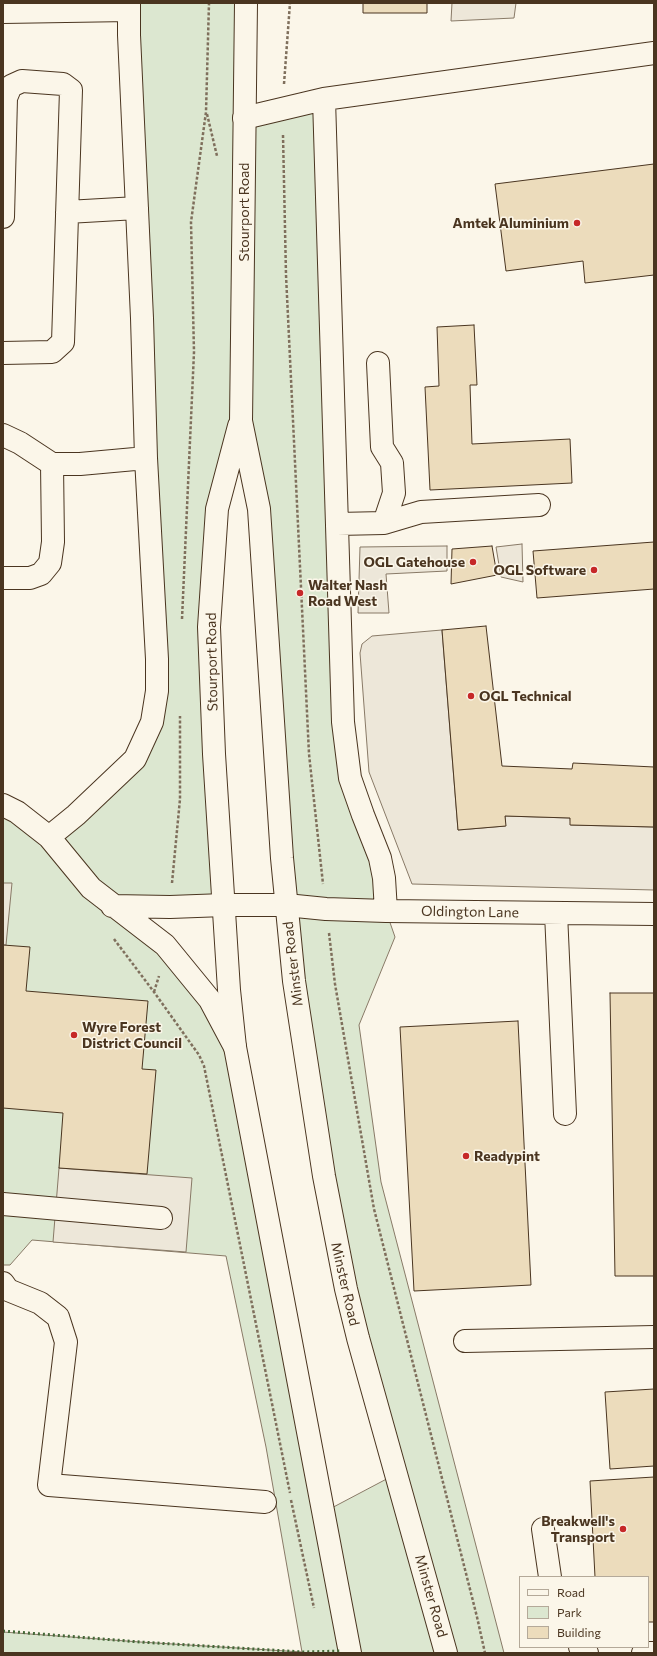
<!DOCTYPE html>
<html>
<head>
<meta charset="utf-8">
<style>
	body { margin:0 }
	#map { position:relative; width:657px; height:1656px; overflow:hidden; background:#fbf6e9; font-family:Commissioner,sans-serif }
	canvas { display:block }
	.frame { position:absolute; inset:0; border:4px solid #4a3520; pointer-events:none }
	.legend { position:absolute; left:519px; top:1576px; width:130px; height:72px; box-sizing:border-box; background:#fbf6e9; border:1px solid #b4a999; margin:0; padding:5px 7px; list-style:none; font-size:12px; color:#4a3520 }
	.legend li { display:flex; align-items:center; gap:8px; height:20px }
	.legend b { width:20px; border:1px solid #b4a999 }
</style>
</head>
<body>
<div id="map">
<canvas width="657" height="1656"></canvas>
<div class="frame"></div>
<ul class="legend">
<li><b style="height:5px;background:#fbf6e9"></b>Road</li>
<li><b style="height:11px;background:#dce7d0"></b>Park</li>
<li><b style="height:11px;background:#ecdcbc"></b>Building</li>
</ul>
</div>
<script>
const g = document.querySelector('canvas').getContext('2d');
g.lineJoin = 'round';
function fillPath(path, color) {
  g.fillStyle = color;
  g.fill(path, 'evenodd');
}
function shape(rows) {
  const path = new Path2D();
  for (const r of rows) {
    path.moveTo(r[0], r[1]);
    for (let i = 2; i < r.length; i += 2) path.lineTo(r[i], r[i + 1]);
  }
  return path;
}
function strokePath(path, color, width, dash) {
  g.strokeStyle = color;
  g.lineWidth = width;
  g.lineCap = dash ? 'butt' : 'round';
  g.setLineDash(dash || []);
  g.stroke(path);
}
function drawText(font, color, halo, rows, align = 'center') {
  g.font = font + ' Commissioner,sans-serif';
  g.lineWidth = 3;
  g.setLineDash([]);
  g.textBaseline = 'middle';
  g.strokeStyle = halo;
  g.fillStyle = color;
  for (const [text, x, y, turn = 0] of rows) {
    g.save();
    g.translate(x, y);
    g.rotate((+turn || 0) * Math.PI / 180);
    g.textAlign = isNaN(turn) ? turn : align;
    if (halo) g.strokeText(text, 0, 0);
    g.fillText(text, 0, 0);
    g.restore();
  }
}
const green = shape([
	[129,3,246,3,244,118,324,99,343,722,386,911,395,937,359,1025,381,1182,504,1653,3,1653,3,1632,140,1642,302,1652,266,1447,226,1256,32,1240,10,1265,3,1265,3,805,49,837,76,815,152,722,129,3],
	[241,423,324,1176,396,1474,324,1512,235,1047,165,945,113,906,224,905,217,509,241,423]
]);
fillPath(green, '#dce7d0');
strokePath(green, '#887966', 1);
const parking = shape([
	[452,3,516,3,514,18,451,21,452,3],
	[522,544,523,582,501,577,496,547,522,544],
	[447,546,447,571,386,574,389,613,358,613,360,547,447,546],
	[442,630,458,830,505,826,505,816,570,818,571,825,654,827,654,890,412,884,369,772,360,653,362,644,372,636,442,630],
	[3,883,12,883,6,945,3,945,3,883],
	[59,1168,192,1178,186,1252,53,1242,59,1168]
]);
fillPath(parking, '#ede7d9');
strokePath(parking, '#887966', 1);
const building = shape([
	[363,3,427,3,427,13,363,13,363,3],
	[654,164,654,275,585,283,583,261,506,271,495,184,654,164],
	[474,325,477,385,470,385,472,444,570,439,572,483,430,490,425,387,439,386,437,327,474,325],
	[654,542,654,589,537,598,533,551,654,542],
	[492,546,497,575,451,584,452,549,492,546],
	[486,626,502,766,572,769,573,763,654,767,654,827,570,825,570,818,505,816,506,826,458,830,442,630,486,626],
	[3,945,30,947,26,991,148,1001,142,1069,156,1070,147,1174,59,1168,63,1113,3,1108,3,945],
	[610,993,654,993,654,1276,615,1276,610,993],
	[518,1021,531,1285,414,1291,400,1027,518,1021],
	[654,1389,654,1466,610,1469,605,1392,654,1389],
	[654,1477,654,1622,648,1622,648,1577,595,1577,590,1481,654,1477]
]);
fillPath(building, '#ecdcbc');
strokePath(building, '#4a3520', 1);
const minor = shape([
	[3,12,129,10],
	[324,99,343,722,350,778,363,815,380,858,384,878,386,911],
	[244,118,324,99,654,53],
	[67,212,137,208],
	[3,217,6,98,11,86,22,81,63,84,71,90,63,342,52,352,3,353],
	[378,363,382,447,392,463,394,493,384,523],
	[3,435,20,443,52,464,80,464,146,458],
	[337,524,384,523,421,512,539,505],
	[3,578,30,578,41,574,50,563,53,542,52,464],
	[3,805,17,812,49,837,91,888,165,945,210,1000,235,1047],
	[49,837,76,815,135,759,152,722,157,691,157,659,146,458,142,318,129,35,129,3],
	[112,906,170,907,224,905,286,905,326,909,386,911,654,914],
	[556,913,565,1114],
	[3,1204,161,1218],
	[3,1283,8,1290,40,1303,58,1317,66,1342,49,1485,265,1502],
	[465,1341,654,1337],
	[543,1529,550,1577],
	[580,1647,587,1653],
	[643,1653,654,1653]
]);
const major = shape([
	[246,3,241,421,259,509,282,858,294,981,324,1176,346,1289,358,1338,446,1653],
	[239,426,217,509,209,627,214,754,229,990,235,1047,350,1653]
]);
strokePath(minor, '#4a3520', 24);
strokePath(major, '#4a3520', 24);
strokePath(shape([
	[284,84,290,3],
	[207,114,217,156],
	[283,135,286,275,309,754,323,884],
	[182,619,194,352,191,222,206,112,209,3],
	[172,883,180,799,180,716],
	[329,933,335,984,374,1209,477,1617,485,1653],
	[114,939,154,992,199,1055,204,1066,290,1493],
	[154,992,159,976],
	[291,1500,314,1608]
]), '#7f6f5c', 2.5, [3, 2]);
strokePath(minor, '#fbf6e9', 22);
strokePath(major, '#fbf6e9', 22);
strokePath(shape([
	[3,1631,140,1642,303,1652,342,1651]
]), '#436837', 3, [2, 3]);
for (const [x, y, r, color] of [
	[577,223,4,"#c62828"],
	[473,562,4,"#c62828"],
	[594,570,4,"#c62828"],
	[300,593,4,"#c62828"],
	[471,696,4,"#c62828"],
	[74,1035,4,"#c62828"],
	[466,1156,4,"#c62828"],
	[623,1529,4,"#c62828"]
]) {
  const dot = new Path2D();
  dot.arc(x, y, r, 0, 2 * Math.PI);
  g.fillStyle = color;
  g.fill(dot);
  strokePath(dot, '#fbf6e9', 1.5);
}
drawText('14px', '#4a3520', '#fbf6e9', [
	["Stourport Road",244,212,-90],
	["Stourport Road",212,662,-91],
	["Oldington Lane",470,912,1],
	["Minster Road",293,964,-97],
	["Minster Road",345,1284,77],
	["Minster Road",431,1596,74]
]);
drawText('bold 14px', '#4a3520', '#fbf6e9', [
	["Amtek Aluminium",569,223],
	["OGL Gatehouse",465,562],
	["OGL Software",586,570],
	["Walter Nash",308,585,"left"],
	["Road West",308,601,"left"],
	["OGL Technical",479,696,"left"],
	["Wyre Forest",82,1027,"left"],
	["District Council",82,1043,"left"],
	["Readypint",474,1156,"left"],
	["Breakwell's",615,1521],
	["Transport",615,1537]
], 'right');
</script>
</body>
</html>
